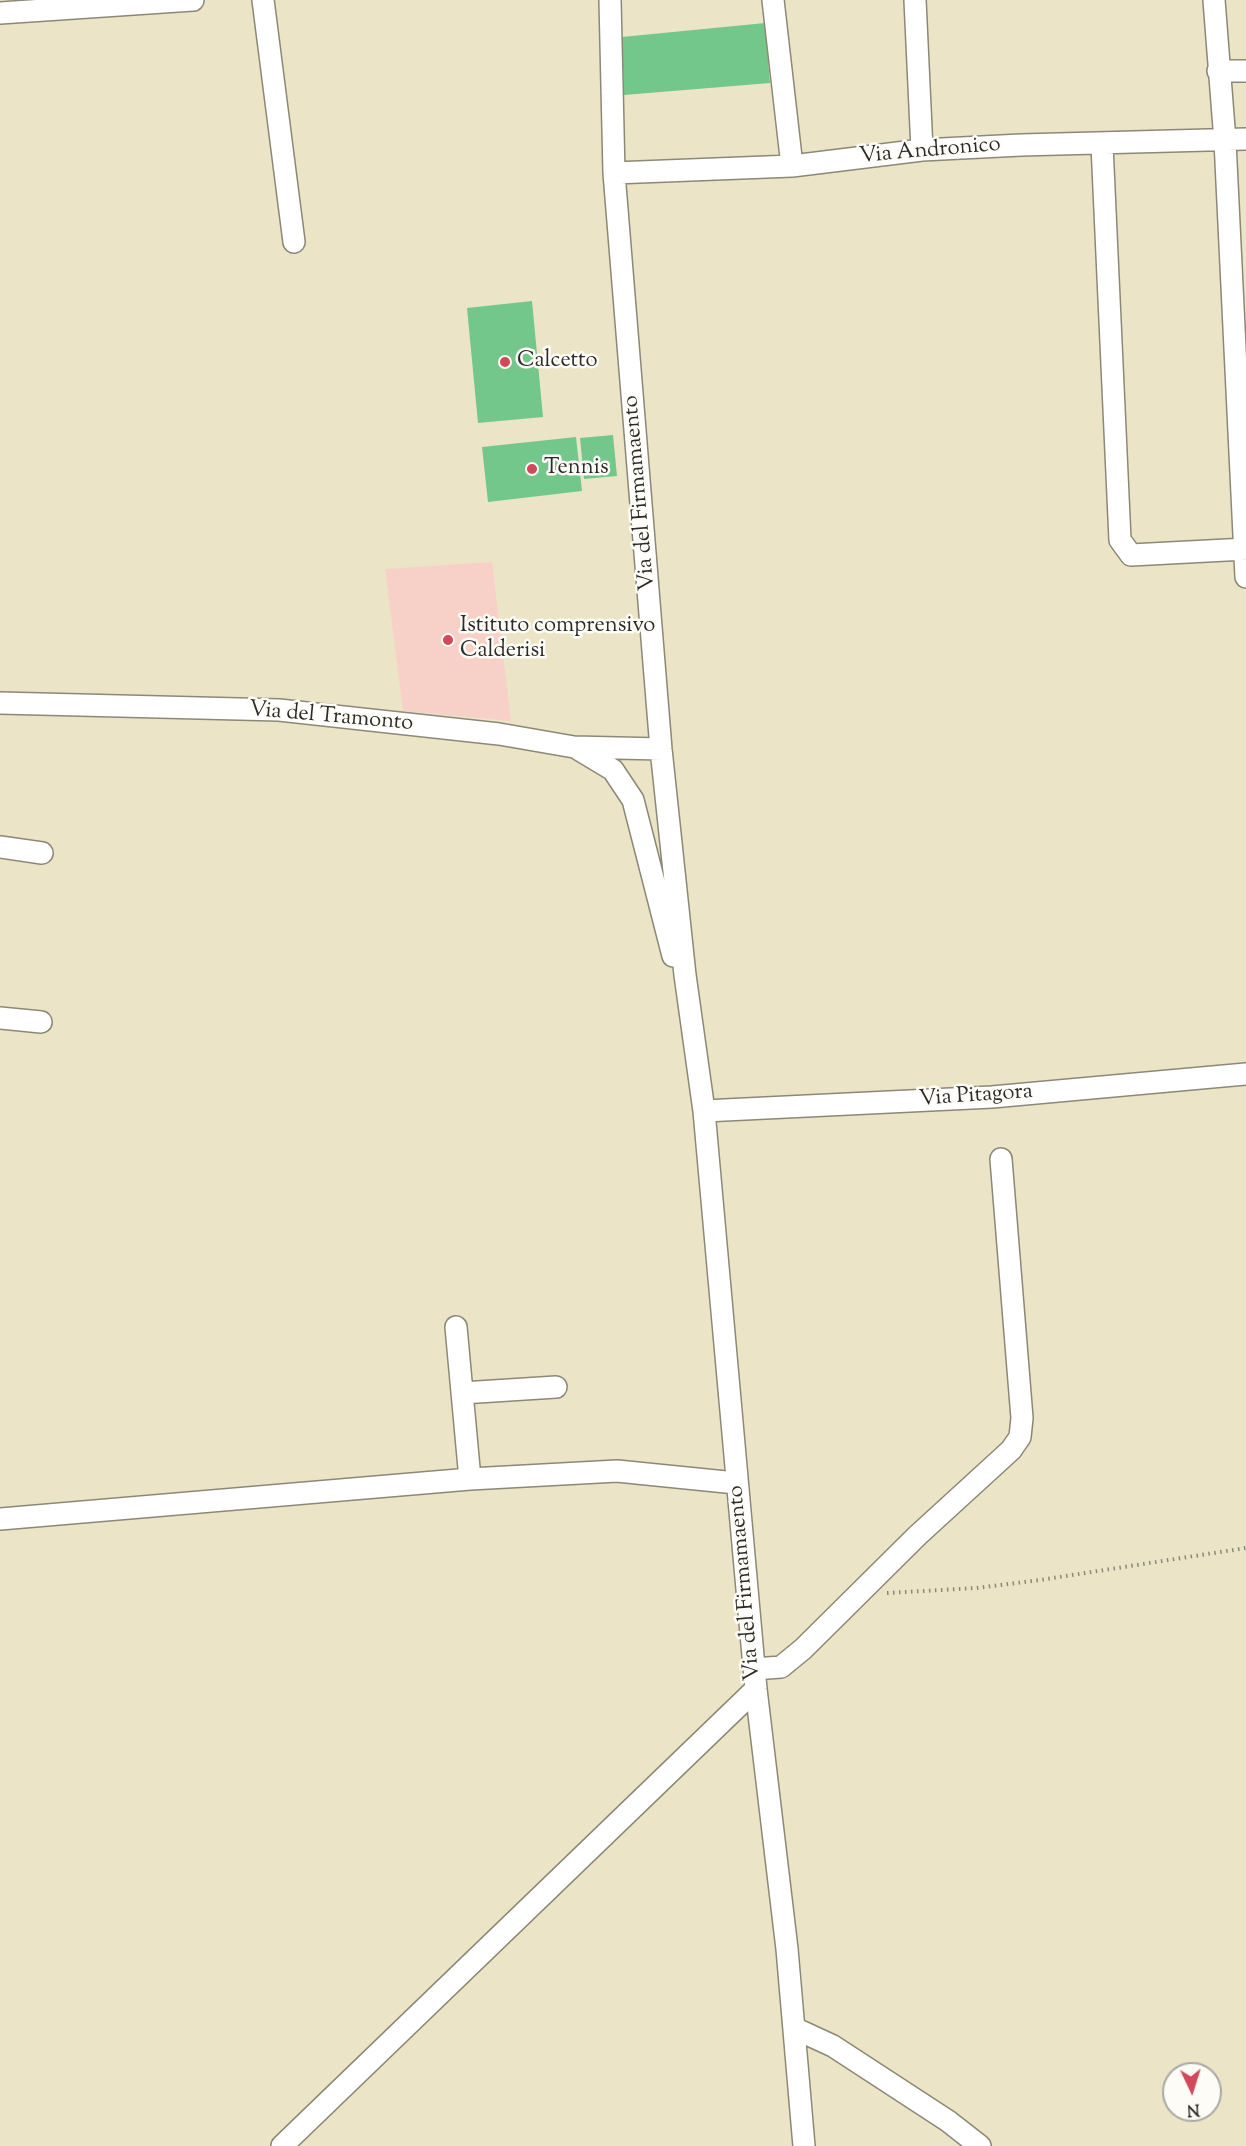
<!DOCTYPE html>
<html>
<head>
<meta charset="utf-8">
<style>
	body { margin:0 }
	#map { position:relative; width:1246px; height:2146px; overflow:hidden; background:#ece4c6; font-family:"Sorts Mill Goudy",serif }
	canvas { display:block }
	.north { position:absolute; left:1162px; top:2062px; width:60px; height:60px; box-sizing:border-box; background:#fdfcf7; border:2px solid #a9a8a5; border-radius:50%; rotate:176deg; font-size:16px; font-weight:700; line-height:24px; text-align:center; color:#2b2b2b }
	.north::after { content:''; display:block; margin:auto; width:21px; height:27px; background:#d1495b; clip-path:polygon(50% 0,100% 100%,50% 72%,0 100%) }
</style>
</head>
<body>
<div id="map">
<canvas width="1246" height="2146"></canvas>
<div class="north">N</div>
</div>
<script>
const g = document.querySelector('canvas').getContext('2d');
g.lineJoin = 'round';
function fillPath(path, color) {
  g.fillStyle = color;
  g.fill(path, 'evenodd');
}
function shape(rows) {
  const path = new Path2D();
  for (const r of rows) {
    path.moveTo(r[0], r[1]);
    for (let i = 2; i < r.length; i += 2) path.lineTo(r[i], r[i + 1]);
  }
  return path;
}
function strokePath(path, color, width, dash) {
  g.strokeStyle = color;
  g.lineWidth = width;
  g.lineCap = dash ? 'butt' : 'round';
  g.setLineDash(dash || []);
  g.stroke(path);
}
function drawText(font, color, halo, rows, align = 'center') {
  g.font = font + ' "Sorts Mill Goudy",serif';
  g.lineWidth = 5;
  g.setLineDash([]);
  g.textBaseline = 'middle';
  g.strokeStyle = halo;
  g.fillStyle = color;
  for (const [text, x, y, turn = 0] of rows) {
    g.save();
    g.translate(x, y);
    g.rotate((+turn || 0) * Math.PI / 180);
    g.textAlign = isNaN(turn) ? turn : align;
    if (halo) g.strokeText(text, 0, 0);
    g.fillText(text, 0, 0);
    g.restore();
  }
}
fillPath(shape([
	[492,562,511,721,403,711,385,569]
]), '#f7d1c8');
fillPath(shape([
	[765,23,770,83,624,95,622,37],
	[532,301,543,417,478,423,467,308],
	[613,435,617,476,584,479,580,438],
	[576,437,582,491,488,502,482,447]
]), '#73c78b');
const minor = shape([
	[263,0,294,242],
	[610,0,614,173,661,749,685,975,704,1111,756,1689,787,1949,804,2146],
	[773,0,792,166],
	[915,0,922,150],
	[1214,0,1225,141,1246,577],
	[0,13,193,0],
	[1218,71,1246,71],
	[1102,145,1120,540,1131,555,1246,549],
	[614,173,792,166,922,150,1021,145,1246,139],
	[0,703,279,710,499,734,574,747,661,749],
	[578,749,613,770,633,800,673,956],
	[0,847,42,853],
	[0,1018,41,1022],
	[704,1111,992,1097,1246,1074],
	[456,1327,470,1479],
	[462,1393,556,1387],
	[0,1519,470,1479,617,1471,736,1483],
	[754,1669,781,1667,803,1649,918,1535,1011,1450,1020,1437,1022,1418,1001,1159],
	[794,2028,833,2046,948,2121,980,2146],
	[282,2146,756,1689]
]);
strokePath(minor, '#8c8878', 24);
strokePath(shape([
	[887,1593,976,1588,1040,1580,1246,1548]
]), '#8c8878', 4, [1.5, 4.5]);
strokePath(minor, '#fff', 21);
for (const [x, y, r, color] of [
	[505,362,6,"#d1495b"],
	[532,469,6,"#d1495b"],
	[448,640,6,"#d1495b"]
]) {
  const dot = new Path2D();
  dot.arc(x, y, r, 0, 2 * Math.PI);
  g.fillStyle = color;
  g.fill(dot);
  strokePath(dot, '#fdfcf7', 2);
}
drawText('22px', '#2b2b2b', '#fdfcf7', [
	["Via Andronico",930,152,-5],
	["Via del Firmamaento",641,493,-95],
	["Via del Tramonto",331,718,5],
	["Via Pitagora",976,1097,-4],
	["Via del Firmamaento",746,1583,-95]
]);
drawText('22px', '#2b2b2b', '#fdfcf7', [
	["Calcetto",517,362],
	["Tennis",544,469],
	["Istituto comprensivo",460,627],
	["Calderisi",460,652]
], 'left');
</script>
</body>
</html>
